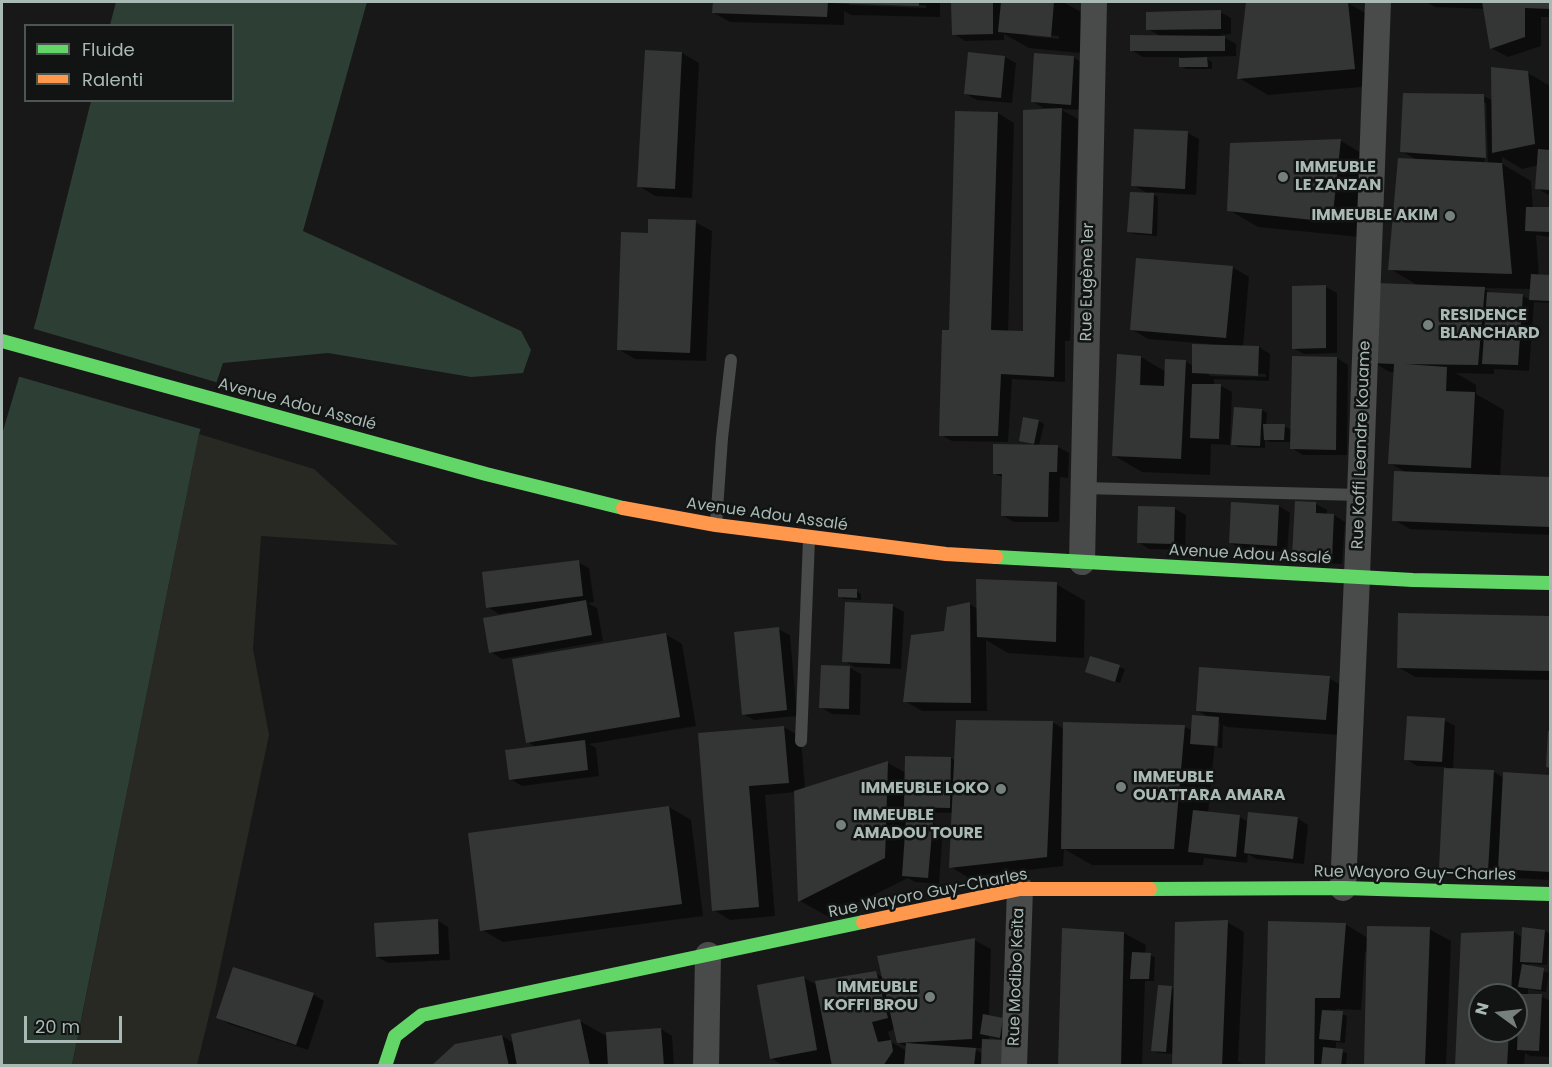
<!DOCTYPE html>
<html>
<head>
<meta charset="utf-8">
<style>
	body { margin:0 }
	#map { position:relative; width:1552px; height:1067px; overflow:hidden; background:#181818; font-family:Poppins,sans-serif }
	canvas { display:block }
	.frame { position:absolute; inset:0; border:3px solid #a9b9b3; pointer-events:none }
	.legend { position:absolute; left:24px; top:24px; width:210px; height:78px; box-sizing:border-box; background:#121414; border:2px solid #4e5654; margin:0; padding:8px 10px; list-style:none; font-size:18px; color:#a9b9b3 }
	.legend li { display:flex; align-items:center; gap:12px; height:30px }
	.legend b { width:30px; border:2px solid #4e5654 }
	.north { position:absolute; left:1468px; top:983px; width:60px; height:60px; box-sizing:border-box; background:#121414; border:2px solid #4e5654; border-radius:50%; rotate:285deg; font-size:16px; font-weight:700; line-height:24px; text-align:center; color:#a9b9b3 }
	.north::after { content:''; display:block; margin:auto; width:21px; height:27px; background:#76817d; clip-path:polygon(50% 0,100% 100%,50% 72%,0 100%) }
	.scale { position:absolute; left:24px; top:1016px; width:98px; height:27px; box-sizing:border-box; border:3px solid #a9b9b3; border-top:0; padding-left:8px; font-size:18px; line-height:21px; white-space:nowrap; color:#a9b9b3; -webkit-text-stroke:4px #121414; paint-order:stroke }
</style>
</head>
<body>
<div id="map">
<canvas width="1552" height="1067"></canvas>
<div class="frame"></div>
<ul class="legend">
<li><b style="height:8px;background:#63d668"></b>Fluide</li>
<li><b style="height:8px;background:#ff974d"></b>Ralenti</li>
</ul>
<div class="north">N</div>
<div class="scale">20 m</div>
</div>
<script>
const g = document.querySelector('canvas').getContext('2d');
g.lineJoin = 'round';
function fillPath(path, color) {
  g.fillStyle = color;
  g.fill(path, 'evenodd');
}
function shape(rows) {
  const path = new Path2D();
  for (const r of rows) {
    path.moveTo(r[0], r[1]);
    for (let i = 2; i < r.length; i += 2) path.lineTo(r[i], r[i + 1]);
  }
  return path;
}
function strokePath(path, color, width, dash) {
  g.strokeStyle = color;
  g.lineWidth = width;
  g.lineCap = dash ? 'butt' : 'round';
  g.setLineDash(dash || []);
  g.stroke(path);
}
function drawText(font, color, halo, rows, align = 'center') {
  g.font = font + ' Poppins,sans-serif';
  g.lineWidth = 5;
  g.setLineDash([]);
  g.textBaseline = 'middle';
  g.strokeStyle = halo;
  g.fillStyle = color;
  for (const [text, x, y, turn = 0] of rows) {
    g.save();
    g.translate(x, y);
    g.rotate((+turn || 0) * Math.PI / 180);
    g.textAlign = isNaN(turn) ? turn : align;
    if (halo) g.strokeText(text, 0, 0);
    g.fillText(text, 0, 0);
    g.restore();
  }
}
fillPath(shape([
	[199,434,314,469,398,545,261,536,253,649,269,735,216,987,197,1065,72,1066]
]), '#282922');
fillPath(shape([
	[116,2,367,2,303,231,521,331,531,350,523,373,471,377,328,353,223,363,199,434,72,1065,2,1066,2,434,37,317,91,101,232,100,232,26,110,25]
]), '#2d3e34');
fillPath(shape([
	[31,328,219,383,204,430,17,376]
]), '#181818');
fillPath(shape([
	[714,2,940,2,940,17,851,15,844,11,844,25,730,22,714,13],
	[849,2,926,5,926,8,849,5],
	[953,2,1063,2,1083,13,1080,53,1029,48,1004,34,1004,40,965,41,954,34],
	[1028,33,1059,36,1059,39,1028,36],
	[1139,2,1210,2,1142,3],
	[1426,2,1550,2,1550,17,1541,17,1541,46,1508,57,1491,48,1485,9,1435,7],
	[1348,3,1377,20,1384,85,1268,95,1239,78],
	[1220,12,1231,18,1231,34,1220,35,1236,44,1236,56,1203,57,1212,62,1212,69,1186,69,1181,66,1181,57,1143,57,1131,50,1162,37,1148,29],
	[646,51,682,53,699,63,692,198,655,196,639,186],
	[970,54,1005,57,1016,63,1012,103,977,100,966,94],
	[1073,57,1084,64,1081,110,1060,109,1078,119,1070,341,1065,341,1065,382,1012,379,1008,442,952,441,941,435,955,331,998,113,1014,123,1008,333,1029,333,1051,110,1051,108,1043,108,1032,101],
	[1528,73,1550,86,1550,196,1537,188,1539,165,1522,169,1502,157,1502,164,1531,181,1533,209,1550,209,1550,237,1536,235,1539,276,1550,276,1550,303,1534,302,1529,371,1494,369,1494,374,1456,373,1476,385,1476,394,1504,410,1500,477,1550,479,1550,535,1410,529,1394,520,1407,473,1390,463,1395,372,1390,372,1374,363,1419,286,1390,269,1419,161,1401,151,1484,96,1493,101],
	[1483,103,1486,103,1488,165,1485,165],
	[1483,288,1531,289,1531,300,1523,296,1493,294],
	[1188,133,1199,139,1196,195,1148,192,1158,197,1157,236,1134,234,1129,231,1149,194,1133,185],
	[1341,141,1370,158,1360,237,1258,227,1229,210,1232,145],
	[695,222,712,231,706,361,635,359,618,349,649,235],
	[1232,267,1249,277,1243,347,1259,347,1270,354,1269,381,1214,379,1214,386,1221,386,1232,392,1230,442,1233,442,1262,410,1267,413,1266,426,1284,426,1292,430,1337,358,1348,365,1347,455,1303,455,1292,448,1292,442,1270,442,1265,439,1265,448,1238,447,1230,442,1230,445,1211,444,1210,475,1142,472,1113,455,1118,356,1141,357,1166,372,1185,361,1193,366,1210,344,1148,339,1131,329],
	[1207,372,1266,374,1266,377,1210,376],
	[1326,287,1337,293,1337,353,1304,354,1293,348],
	[1039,421,1044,424,1039,446,1058,447,1069,453,1068,478,1060,477,1059,522,1014,522,1003,516,1004,478,994,473,1033,446,1033,444,1021,440],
	[1316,504,1327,510,1327,515,1334,515,1345,522,1342,564,1305,562,1294,555],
	[1279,506,1290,513,1287,552,1241,549,1230,542],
	[1175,509,1186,515,1185,550,1149,549,1138,542],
	[578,562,589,568,594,602,587,603,597,608,603,641,502,659,491,652,512,615,511,612,499,614,488,607],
	[1056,584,1085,601,1084,658,1008,653,986,640,987,711,922,711,905,701,945,632,970,604,978,609],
	[856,591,861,594,861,600,844,599,839,596],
	[893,606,904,612,901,669,855,667,844,661],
	[1400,614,1550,618,1550,680,1415,677,1398,667],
	[778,629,790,635,797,716,754,720,743,714],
	[665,634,682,644,696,726,589,744,596,748,599,776,522,786,510,779,537,748,528,742],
	[1091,658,1125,669,1120,683,1092,674],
	[850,668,861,674,860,715,832,714,821,707],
	[1329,678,1358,695,1355,736,1227,727,1223,725,1222,748,1218,748,1220,724,1217,721,1208,814,1240,817,1248,822,1297,818,1308,825,1304,864,1256,859,1248,854,1247,863,1204,858,1203,865,1092,865,1064,849,1063,866,967,877,951,867,953,813,916,812,916,821,932,822,943,828,939,884,915,882,908,878,829,917,800,901,796,792,765,795,775,916,730,920,714,910,700,734,784,727,801,737,805,789,888,763,906,773,951,758,956,761,1052,722,1064,729,1064,723,1185,727,1193,731,1210,718,1198,711],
	[1444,720,1455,726,1453,770,1494,772,1504,778,1504,774,1550,776,1550,880,1516,878,1505,872,1505,879,1457,877,1440,867,1446,767,1417,766,1406,759],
	[669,807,691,820,703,916,503,942,482,930],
	[437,920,448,927,450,960,388,963,377,957],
	[1227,922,1244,932,1238,1061,1244,1066,1173,1066,1173,1054,1158,1053,1153,1050,1172,988,1175,990],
	[1345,924,1368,938,1429,929,1451,941,1446,1066,1366,1066,1368,952,1365,952,1361,1010,1336,1009,1336,1012,1347,1016,1345,1043,1336,1042,1336,1050,1347,1053,1346,1066,1266,1066],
	[1063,930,1124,933,1146,945,1145,954,1155,957,1154,981,1145,981,1142,1066,1060,1066],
	[1545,931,1550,934,1547,965,1529,964,1529,967,1549,973,1546,992,1528,989,1528,995,1541,996,1550,1001,1550,1057,1530,1056,1525,1053,1524,1066,1457,1066,1463,934,1514,932,1523,938],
	[1480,995,1516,995,1516,1031,1480,1031],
	[974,940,991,949,989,1017,1008,1022,1005,1040,989,1037,989,1041,1013,1066,784,1066,771,1058,804,978,817,985,875,973,884,978],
	[895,1029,898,1042,907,1047,907,1051,891,1042,888,1032],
	[973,1048,983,1048,983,1054],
	[313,994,324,1001,308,1050,229,1024,218,1017],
	[580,1021,608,1037,661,1029,672,1036,674,1066,433,1066,502,1036,514,1043]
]), '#0007');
fillPath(shape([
	[713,2,828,2,827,17,712,13],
	[831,2,919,2,919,6,831,3],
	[951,2,993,2,993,34,952,35],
	[1001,2,1054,2,1051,37,998,32],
	[1246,2,1348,2,1355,69,1237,79],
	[1482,2,1550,2,1550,9,1525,8,1525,37,1490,49],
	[1221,10,1221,29,1146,30,1146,12],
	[1130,35,1225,36,1225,51,1130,51],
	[645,50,682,52,675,189,637,187],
	[968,52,1005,56,1001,98,964,94],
	[1034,53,1074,56,1071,105,1031,102],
	[1207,57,1208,67,1179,67,1179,58],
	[1491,67,1528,71,1535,144,1492,153],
	[1403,93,1484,94,1486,158,1400,152],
	[1062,108,1054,377,1001,374,998,436,939,436,942,330,949,330,955,111,998,112,991,330,1023,331,1023,110],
	[1134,129,1188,131,1185,189,1131,186],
	[1341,139,1332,222,1227,211,1230,143],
	[1538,149,1550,150,1550,190,1535,189],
	[1398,158,1502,163,1512,274,1388,270],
	[1130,192,1154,193,1152,234,1127,232],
	[1526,207,1550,207,1550,232,1525,231],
	[648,219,696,220,690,353,617,350,621,232,648,233],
	[1136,258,1233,266,1226,338,1130,330],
	[1531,274,1550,275,1550,301,1529,300],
	[1376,283,1485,287,1478,365,1405,364,1447,367,1446,391,1475,392,1471,468,1388,464,1394,364,1372,363],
	[1326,285,1326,348,1292,349,1292,286],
	[1487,292,1523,294,1518,365,1482,364],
	[1192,344,1259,346,1258,376,1192,373],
	[1117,354,1141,356,1140,385,1164,386,1165,359,1186,360,1181,459,1112,456],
	[1292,356,1337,357,1336,450,1290,449],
	[1192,384,1221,384,1219,439,1190,438],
	[1234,407,1262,409,1260,446,1231,445],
	[1023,417,1039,420,1034,444,1019,441],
	[1263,424,1285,424,1284,440,1264,440],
	[993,444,1058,445,1057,472,1049,472,1048,517,1001,516,1002,474,993,474],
	[1394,471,1550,477,1550,527,1392,521],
	[1295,501,1316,502,1316,513,1334,514,1332,558,1292,556],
	[1231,502,1279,505,1277,546,1229,543],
	[1138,506,1175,507,1174,544,1137,543],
	[579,560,583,596,486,608,482,572],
	[976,579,1057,582,1056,642,977,637],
	[838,589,857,589,857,598,838,597],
	[586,600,592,635,489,653,483,618],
	[845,602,893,604,890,664,842,662],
	[970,602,971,703,903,702,911,635,944,631,947,607],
	[1398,613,1550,616,1550,671,1397,668],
	[779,627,787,710,742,715,734,632],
	[666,633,680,717,526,743,512,659],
	[1090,656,1120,665,1115,682,1085,672],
	[821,665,850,666,849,709,819,708],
	[1199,667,1330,676,1326,720,1196,711],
	[1192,715,1219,717,1217,746,1190,744],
	[1407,716,1445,718,1442,762,1404,760],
	[956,720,1053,721,1047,857,949,868],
	[1063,722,1185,725,1174,849,1061,849],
	[784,726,789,783,749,786,759,907,712,911,698,733],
	[1548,731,1550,731,1550,768,1546,767],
	[585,740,588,770,509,780,505,750],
	[905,756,951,757,950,808,904,807],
	[888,761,885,858,798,902,794,791],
	[1444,768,1494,770,1488,871,1439,868],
	[1503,772,1550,775,1550,872,1498,869],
	[669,806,682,904,480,931,468,833],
	[1193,810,1240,815,1236,857,1188,852],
	[1248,812,1298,817,1293,859,1244,853],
	[906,819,933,821,928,878,902,876],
	[438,919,439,954,376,957,374,923],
	[1228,920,1222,1066,1172,1066,1175,922],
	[1268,921,1346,923,1340,998,1315,998,1314,1066,1265,1066],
	[1367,926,1430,927,1425,1066,1364,1066],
	[1522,927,1545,930,1542,963,1520,962],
	[1062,928,1124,932,1121,1066,1058,1066],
	[1514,931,1511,995,1480,995,1480,1031,1509,1031,1507,1066,1455,1066,1461,933],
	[975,938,972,1039,897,1043,877,956],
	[1132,952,1151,953,1149,979,1130,979],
	[1522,964,1544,968,1541,990,1518,987],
	[233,967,314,993,296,1045,216,1018],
	[876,971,888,1018,872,1022,878,1042,891,1040,893,1051,883,1066,832,1066,815,981],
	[804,976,817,1050,770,1059,757,985],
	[1158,985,1172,986,1166,1052,1151,1051],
	[1519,994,1542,994,1539,1051,1517,1050],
	[1322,1010,1343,1011,1340,1041,1319,1039],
	[983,1014,1003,1018,1000,1038,980,1034],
	[580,1019,590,1066,517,1066,511,1034],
	[661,1028,664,1066,608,1066,606,1032],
	[502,1035,509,1066,431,1066,455,1044],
	[982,1039,1003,1040,1002,1066,981,1066],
	[906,1043,976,1048,974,1066,904,1066],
	[1323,1047,1343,1049,1341,1066,1321,1066]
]), '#343635');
strokePath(shape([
	[1083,488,1360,495],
	[716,524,722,438,731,360],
	[801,741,809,539]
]), '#484b4a', 12);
strokePath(shape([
	[1082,562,1094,2],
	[1343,888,1357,577,1378,2],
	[706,1066,708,955],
	[1014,1066,1020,889]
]), '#484b4a', 26);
strokePath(shape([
	[2,341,486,474,623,508],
	[996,557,1413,580,1550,583],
	[1150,889,1343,888,1550,894],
	[385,1066,395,1036,422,1015,863,922]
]), '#63d668', 14);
strokePath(shape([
	[623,508,716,525,946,554,996,557],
	[863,922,1020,889,1150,889]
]), '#ff974d', 14);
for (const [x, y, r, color] of [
	[1283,177,6,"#76817d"],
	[1450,216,6,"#76817d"],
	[1428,325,6,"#76817d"],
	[1121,787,6,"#76817d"],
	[1001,789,6,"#76817d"],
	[841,825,6,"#76817d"],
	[930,997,6,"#76817d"]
]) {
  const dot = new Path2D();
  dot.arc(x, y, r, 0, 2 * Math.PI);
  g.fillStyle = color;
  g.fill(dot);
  strokePath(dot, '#121414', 2);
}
drawText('bold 16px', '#a9b9b3', '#121414', [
	["IMMEUBLE",1295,168],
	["LE ZANZAN",1295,186],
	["IMMEUBLE AKIM",1438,216,"right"],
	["RESIDENCE",1440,316],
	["BLANCHARD",1440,334],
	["IMMEUBLE",1133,778],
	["OUATTARA AMARA",1133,796],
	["IMMEUBLE LOKO",989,789,"right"],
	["IMMEUBLE",853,816],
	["AMADOU TOURE",853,834],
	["IMMEUBLE",918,988,"right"],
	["KOFFI BROU",918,1006,"right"]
], 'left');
drawText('16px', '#a9b9b3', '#121414', [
	["Rue Eugène 1er",1088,282,-89],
	["Avenue Adou Assalé",297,405,15],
	["Rue Koffi Leandre Kouame",1362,445,-88],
	["Avenue Adou Assalé",767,515,8],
	["Avenue Adou Assalé",1250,555,3],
	["Rue Wayoro Guy-Charles",1415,874,1],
	["Rue Wayoro Guy-Charles",928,894,-11],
	["Rue Modibo Keïta",1017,977,-88]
]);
</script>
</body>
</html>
